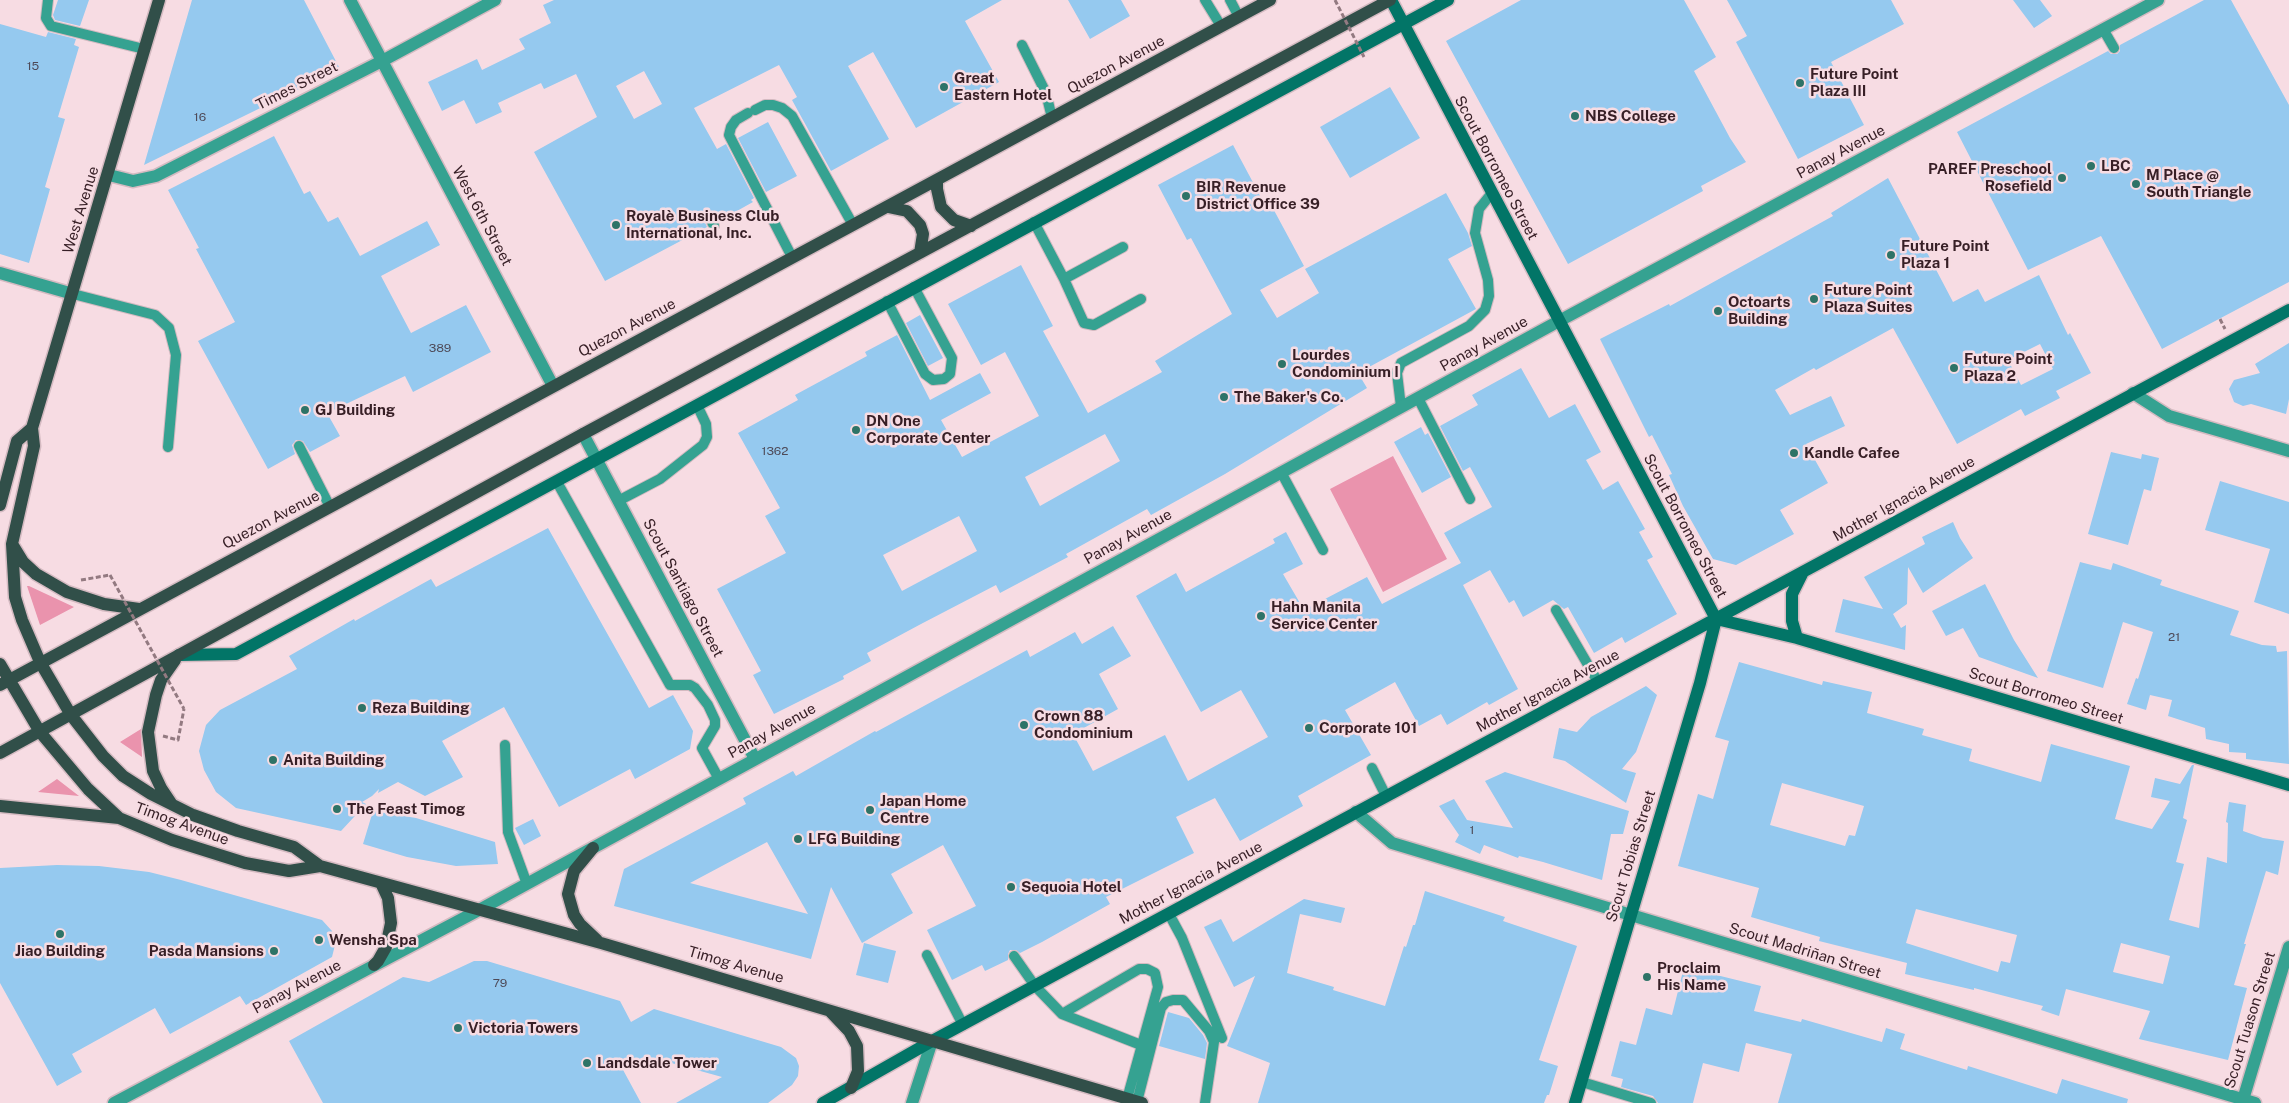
<!DOCTYPE html>
<html>
<head>
<meta charset="utf-8">
<style>
	body { margin:0 }
	canvas { display:block; background:#f7dce3 }
</style>
</head>
<body>
<canvas width="2289" height="1103"></canvas>
<script>
const g = document.querySelector('canvas').getContext('2d');
g.lineJoin = 'round';
function fillPath(path, color) {
  g.fillStyle = color;
  g.fill(path, 'evenodd');
}
function shape(rows) {
  const path = new Path2D();
  for (const r of rows) {
    path.moveTo(r[0], r[1]);
    for (let i = 2; i < r.length; i += 2) path.lineTo(r[i], r[i + 1]);
  }
  return path;
}
function strokePath(path, color, width, dash) {
  g.strokeStyle = color;
  g.lineWidth = width;
  g.lineCap = dash ? 'butt' : 'round';
  g.setLineDash(dash || []);
  g.stroke(path);
}
function drawText(font, color, halo, rows, align = 'center') {
  g.font = font + ' "Public Sans",sans-serif';
  g.lineWidth = 5;
  g.setLineDash([]);
  g.textBaseline = 'middle';
  g.strokeStyle = halo;
  g.fillStyle = color;
  for (const [text, x, y, turn = 0] of rows) {
    g.save();
    g.translate(x, y);
    g.rotate((+turn || 0) * Math.PI / 180);
    g.textAlign = isNaN(turn) ? turn : align;
    if (halo) g.strokeText(text, 0, 0);
    g.fillText(text, 0, 0);
    g.restore();
  }
}
fillPath(shape([
	[1393,456,1447,559,1383,592,1330,489],
	[27,586,29,586,74,607,40,625],
	[141,729,142,757,120,742],
	[57,779,79,796,38,792]
]), '#ea93ad');
fillPath(shape([
	[58,0,89,0,80,26,55,20,53,15],
	[192,0,304,0,340,69,144,165],
	[554,0,1002,0,965,21,999,82,916,128,873,52,848,66,889,139,831,171,792,100,797,97,779,65,694,108,717,149,726,144,754,198,751,200,753,202,719,221,714,213,707,212,703,218,707,227,605,281,534,152,597,117,576,74,544,89,541,83,498,103,502,112,476,124,464,100,442,111,428,82,477,59,482,70,525,49,519,39,551,23,543,5],
	[644,71,662,104,634,119,616,86],
	[1068,0,1121,0,1130,16,1090,39],
	[1521,0,1684,0,1716,57,1694,71,1730,138,1746,162,1701,186,1703,191,1568,264,1446,41],
	[1727,0,1891,0,1904,24,1831,62,1864,125,1798,159,1736,42,1747,36],
	[2013,0,2040,0,2052,16,2034,28],
	[2204,0,2231,0,2289,105,2289,282,2162,349,2101,236,2028,270,1957,132,2108,51,2111,54,2117,54,2120,51,2120,45],
	[0,24,46,37,48,32,76,39,74,45,79,47,58,117,65,119,45,187,50,189,29,263,0,254],
	[1390,87,1420,138,1350,178,1320,127],
	[768,122,797,176,766,192,738,138],
	[274,136,304,194,310,191,328,222,338,217,360,256,427,221,440,245,381,276,411,333,466,305,491,352,413,392,405,376,327,413,340,436,310,452,303,441,296,440,292,445,295,454,268,469,198,341,235,322,196,249,199,248,168,190],
	[1233,145,1264,203,1269,201,1304,266,1260,290,1277,318,1319,293,1305,269,1446,193,1468,233,1472,246,1448,259,1476,309,1358,373,1367,388,1225,474,1151,515,1147,509,1066,554,1068,557,1000,593,996,585,921,624,867,653,871,661,843,676,844,679,774,714,753,675,761,671,717,589,786,553,765,516,780,508,738,433,798,400,795,395,867,356,865,352,897,335,930,400,980,373,991,393,941,420,962,457,1039,416,1005,352,981,365,948,304,1021,265,1053,326,1043,331,1088,413,1162,372,1155,361,1232,314,1191,238,1187,240,1158,185],
	[1105,434,1120,461,1040,506,1025,477],
	[959,516,977,551,902,591,883,555],
	[1888,178,1953,302,1978,289,1985,302,2039,275,2068,335,2070,333,2091,373,2056,391,2060,398,2025,416,2021,409,1957,444,1893,328,1816,370,1814,368,1775,390,1790,415,1831,396,1845,426,1806,444,1828,483,1780,510,1794,534,1736,565,1713,559,1683,506,1669,475,1672,474,1652,435,1649,437,1600,339,1669,304,1670,306,1833,216,1831,213],
	[2040,344,2053,369,2021,385,2008,360],
	[920,315,943,358,928,366,906,323],
	[2289,343,2289,399,2286,414,2251,404,2243,406,2234,402,2229,389,2234,380,2260,373,2255,364],
	[1521,368,1549,418,1575,404,1601,452,1586,460,1603,490,1618,481,1645,529,1639,532,1653,557,1647,560,1677,614,1625,643,1622,637,1594,653,1568,607,1564,609,1553,600,1523,617,1514,600,1509,603,1490,570,1463,585,1518,689,1489,705,1487,702,1447,725,1441,714,1419,726,1395,682,1345,710,1371,755,1298,796,1303,806,1240,841,1215,798,1176,817,1194,853,1106,897,1110,904,1042,942,1020,953,1016,950,1010,950,1008,954,1008,960,985,971,982,965,952,980,927,930,976,906,943,845,891,874,913,913,862,943,831,887,811,959,614,906,624,869,746,804,743,798,793,771,796,776,875,731,876,732,1027,650,1030,657,1075,632,1082,644,1113,626,1131,656,1099,674,1118,709,1073,734,1093,771,1165,735,1188,781,1268,737,1241,690,1201,712,1136,596,1176,573,1186,592,1275,543,1273,539,1286,532,1303,564,1283,574,1304,610,1367,577,1382,604,1461,563,1444,533,1492,507,1470,467,1463,471,1440,426,1478,405,1472,395],
	[767,842,808,914,690,883],
	[1421,427,1425,435,1428,433,1451,477,1422,493,1394,442],
	[2111,452,2141,459,2142,454,2159,458,2151,491,2144,489,2128,545,2088,534],
	[2220,481,2289,502,2289,614,2254,602,2270,549,2205,530],
	[1953,522,1960,538,1973,558,1923,593,1908,567,1907,604,1893,614,1901,628,1906,625,1905,650,1835,632,1843,599,1883,609,1864,577,1925,544,1922,537],
	[548,528,649,708,673,695,693,731,690,749,635,779,630,769,559,807,504,707,442,741,463,777,425,796,398,782,378,793,379,789,372,796,362,802,366,804,341,831,236,808,216,792,204,770,199,751,206,725,220,710,297,669,289,656,354,619,355,621,431,579,436,587],
	[2080,562,2111,570,2113,563,2162,580,2160,585,2239,611,2230,635,2262,645,2276,646,2277,652,2287,651,2289,764,2246,759,2246,753,2229,752,2229,744,2206,739,2205,728,2168,716,2172,700,2150,695,2146,710,2127,704,2136,678,2138,679,2153,632,2123,622,2103,688,2047,671],
	[1985,584,2014,640,2038,678,1979,657,1963,628,1946,636,1932,611],
	[1739,662,1822,685,1823,681,1872,692,1867,713,1924,729,1922,735,1972,749,1969,761,2041,782,2051,744,2130,766,2115,819,2152,829,2170,801,2151,797,2155,778,2180,784,2192,765,2194,765,2183,818,2187,820,2176,862,2184,864,2169,920,2199,928,2207,857,2227,863,2228,823,2226,822,2229,802,2246,805,2243,831,2263,838,2284,841,2278,875,2266,871,2244,944,2246,944,2234,985,2247,988,2228,1060,2139,1039,2150,1011,2066,989,2059,1016,2041,1010,2043,1006,1974,988,1974,990,1905,974,1907,963,1819,941,1820,937,1751,917,1759,888,1678,866,1698,794,1713,799,1729,741,1715,737],
	[1782,783,1864,806,1855,836,1849,835,1845,846,1770,825],
	[1916,909,2017,935,2010,963,2001,961,1998,972,1906,943],
	[2121,943,2170,956,2163,984,2113,972],
	[1646,686,1657,695,1636,752,1622,769,1636,773,1626,803,1565,761,1553,758,1559,728,1577,732,1591,717],
	[1505,772,1629,811,1623,834,1611,834,1602,880,1543,862,1519,856,1518,858,1484,845,1480,854,1455,842,1459,835,1439,806,1454,799,1467,820,1513,828,1485,781],
	[373,811,416,818,495,842,498,864,456,866,407,857,363,844],
	[533,819,541,836,524,845,515,828],
	[57,865,99,866,149,872,181,880,322,920,332,931,335,945,332,957,246,1005,240,996,170,1034,155,1008,72,1054,82,1072,57,1086,0,983,0,868],
	[1425,891,1505,917,1503,921,1577,946,1539,1060,1558,1066,1549,1095,1547,1095,1544,1103,1258,1103,1270,1063,1227,1046,1255,976,1234,987,1204,927,1221,919,1233,942,1304,899,1345,908,1341,923,1300,914,1287,973,1334,987,1333,990,1385,1006,1404,946,1406,947,1413,925,1415,925],
	[864,943,896,951,888,983,856,975],
	[474,961,487,961,620,1001,631,1022,654,1009,781,1047,796,1058,799,1066,798,1076,792,1085,768,1103,676,1103,722,1077,646,1056,622,1068,641,1103,323,1103,289,1041,403,977,429,982],
	[1684,967,1761,986,1754,1011,1801,1022,1802,1019,1882,1042,1886,1028,1905,1034,1900,1049,1967,1070,1968,1066,2057,1094,2062,1079,2128,1099,2127,1103,1778,1103,1792,1054,1746,1043,1739,1072,1703,1063,1693,1103,1658,1103,1653,1096,1621,1087,1623,1079,1611,1076,1620,1041,1636,1045,1646,1008,1672,1015],
	[1168,1012,1189,1018,1203,1035,1207,1043,1205,1059,1159,1046]
]), '#95c9ef');
const lane = shape([
	[48,0,46,18,51,26,144,49],
	[1205,0,1221,26],
	[1230,0,1239,17],
	[2103,29,2114,48],
	[1022,45,1046,93,1052,118],
	[755,110,765,105,773,105,782,108,792,116,853,225],
	[748,113,736,120,731,127,729,135,792,257],
	[710,218,714,226],
	[1034,222,1064,279,1123,247],
	[1064,279,1084,323,1094,325,1141,299],
	[73,294,155,315,169,328,176,355,168,447],
	[887,301,925,374,933,380,944,379,950,374,952,358,914,287],
	[1418,398,1470,499],
	[1401,407,1397,373,1401,363,1469,326,1485,310,1489,296,1488,280,1475,233,1479,209,1491,194],
	[299,446,330,507],
	[1281,472,1323,550],
	[557,482,670,685,690,685,695,688,708,705,715,720,715,726,702,748,719,779],
	[618,501,660,479,703,445,707,437,706,424,697,405],
	[1556,610,1598,682],
	[505,745,508,832,527,884],
	[1372,768,1386,796],
	[1169,914,1182,938,1222,1038],
	[927,955,963,1025],
	[1014,956,1035,986,1062,1014,1141,1045],
	[1062,1014,1139,969,1147,969,1155,973,1158,987,1127,1099],
	[1582,1082,1651,1103],
	[1137,1102,1161,1008,1166,1002,1173,1000,1183,1000,1209,1031,1214,1042,1205,1103]
]);
const street = shape([
	[350,0,553,386],
	[109,175,133,181,156,176,382,61,495,0],
	[0,273,73,294],
	[2133,393,2169,416,2289,451],
	[583,434,755,759],
	[1356,812,1392,843,2255,1103],
	[114,1103,479,910,1559,321,2158,0],
	[912,1103,932,1041],
	[2242,1103,2289,947]
]);
const secondary = shape([
	[1391,0,1716,619,1797,638,2289,785],
	[1797,638,1792,621,1792,594,1803,572],
	[179,655,236,654,1448,0],
	[823,1103,932,1041,2289,310],
	[1575,1103,1700,683,1716,619]
]);
const primary = shape([
	[159,0,32,428,34,446,12,544,15,597,22,620,40,662,71,715,103,756,123,776,151,794,193,815,238,831,294,847,320,866,601,943,1142,1103],
	[937,180,937,189,941,207,954,220,971,226],
	[888,207,907,211,920,225,923,234,920,253],
	[0,505,17,441,32,428],
	[12,544,23,562,36,574,67,592,104,604,139,609],
	[0,664,40,732,88,789,119,818,172,840,245,863,289,871,320,866],
	[0,685,1270,0],
	[0,753,583,434,1390,0],
	[171,803,161,788,153,771,148,732,156,695,161,680,175,660],
	[0,806,119,818],
	[593,848,574,871,568,894,574,915,580,924,597,940],
	[374,965,378,961,386,947,391,923,388,898,381,883],
	[830,1011,849,1031,857,1046,858,1071,851,1088]
]);
strokePath(lane, '#d4bac1', 12);
strokePath(street, '#d4bac1', 15);
strokePath(secondary, '#d4bac1', 15);
strokePath(primary, '#d4bac1', 15);
strokePath(shape([
	[2220,319,2225,329],
	[81,580,110,575],
	[163,736,178,740,184,709]
]), '#937a81', 3, [5, 2.5]);
strokePath(lane, '#35a291', 10);
strokePath(street, '#35a291', 12);
strokePath(secondary, '#027567', 12);
strokePath(primary, '#314f49', 12);
strokePath(shape([
	[1335,0,1364,57],
	[110,575,184,709]
]), '#937a81', 3, [5, 2.5]);
for (const [x, y, r, color] of [
	[1800,83,5,"#2e7367"],
	[944,87,5,"#2e7367"],
	[1575,116,5,"#2e7367"],
	[2091,166,5,"#2e7367"],
	[2062,178,5,"#2e7367"],
	[2136,184,5,"#2e7367"],
	[1186,196,5,"#2e7367"],
	[616,225,5,"#2e7367"],
	[1891,255,5,"#2e7367"],
	[1814,299,5,"#2e7367"],
	[1718,311,5,"#2e7367"],
	[1282,364,5,"#2e7367"],
	[1954,368,5,"#2e7367"],
	[1224,397,5,"#2e7367"],
	[305,410,5,"#2e7367"],
	[856,430,5,"#2e7367"],
	[1794,453,5,"#2e7367"],
	[1261,616,5,"#2e7367"],
	[362,708,5,"#2e7367"],
	[1024,725,5,"#2e7367"],
	[1309,728,5,"#2e7367"],
	[273,760,5,"#2e7367"],
	[337,809,5,"#2e7367"],
	[870,810,5,"#2e7367"],
	[798,839,5,"#2e7367"],
	[1011,887,5,"#2e7367"],
	[60,934,5,"#2e7367"],
	[319,940,5,"#2e7367"],
	[274,951,5,"#2e7367"],
	[1647,977,5,"#2e7367"],
	[458,1028,5,"#2e7367"],
	[587,1063,5,"#2e7367"]
]) {
  const dot = new Path2D();
  dot.arc(x, y, r, 0, 2 * Math.PI);
  g.fillStyle = color;
  g.fill(dot);
  strokePath(dot, '#f7dce3', 2);
}
drawText('12px', '#4e4a58', null, [
	["15",33,66],
	["16",200,117],
	["389",440,348],
	["1362",775,451],
	["21",2174,637],
	["1",1472,830],
	["79",500,983]
]);
drawText('15px', '#371f26', '#f7dce3', [
	["Quezon Avenue",1116,65,-28],
	["Times Street",297,86,-27],
	["Panay Avenue",1841,152,-28],
	["Scout Borromeo Street",1496,168,62],
	["West Avenue",81,210,-73],
	["West 6th Street",482,216,62],
	["Quezon Avenue",627,328,-28],
	["Panay Avenue",1484,344,-29],
	["Mother Ignacia Avenue",1904,499,-29],
	["Quezon Avenue",271,520,-28],
	["Scout Borromeo Street",1685,526,62],
	["Panay Avenue",1128,537,-29],
	["Scout Santiago Street",683,588,62],
	["Mother Ignacia Avenue",1548,691,-28],
	["Scout Borromeo Street",2046,696,17],
	["Panay Avenue",772,731,-29],
	["Timog Avenue",182,824,20],
	["Scout Tobias Street",1631,856,-73],
	["Mother Ignacia Avenue",1191,883,-28],
	["Scout Madriñan Street",1805,951,17],
	["Timog Avenue",736,965,16],
	["Panay Avenue",297,987,-28],
	["Scout Tuason Street",2250,1020,-73]
]);
drawText('bold 15px', '#371f26', '#f7dce3', [
	["Future Point",1810,74],
	["Plaza III",1810,91],
	["Great",954,78],
	["Eastern Hotel",954,95],
	["NBS College",1585,116],
	["LBC",2101,166],
	["PAREF Preschool",2052,169,"right"],
	["Rosefield",2052,186,"right"],
	["M Place @",2146,175],
	["South Triangle",2146,192],
	["BIR Revenue",1196,187],
	["District Office 39",1196,204],
	["Royalè Business Club",626,216],
	["International, Inc.",626,233],
	["Future Point",1901,246],
	["Plaza 1",1901,263],
	["Future Point",1824,290],
	["Plaza Suites",1824,307],
	["Octoarts",1728,302],
	["Building",1728,319],
	["Lourdes",1292,355],
	["Condominium I",1292,372],
	["Future Point",1964,359],
	["Plaza 2",1964,376],
	["The Baker's Co.",1234,397],
	["GJ Building",315,410],
	["DN One",866,421],
	["Corporate Center",866,438],
	["Kandle Cafee",1804,453],
	["Hahn Manila",1271,607],
	["Service Center",1271,624],
	["Reza Building",372,708],
	["Crown 88",1034,716],
	["Condominium",1034,733],
	["Corporate 101",1319,728],
	["Anita Building",283,760],
	["Japan Home",880,801],
	["Centre",880,818],
	["The Feast Timog",347,809],
	["LFG Building",808,839],
	["Sequoia Hotel",1021,887],
	["Wensha Spa",329,940],
	["Jiao Building",60,951,"center"],
	["Pasda Mansions",264,951,"right"],
	["Proclaim",1657,968],
	["His Name",1657,985],
	["Victoria Towers",468,1028],
	["Landsdale Tower",597,1063]
], 'left');
</script>
</body>
</html>
